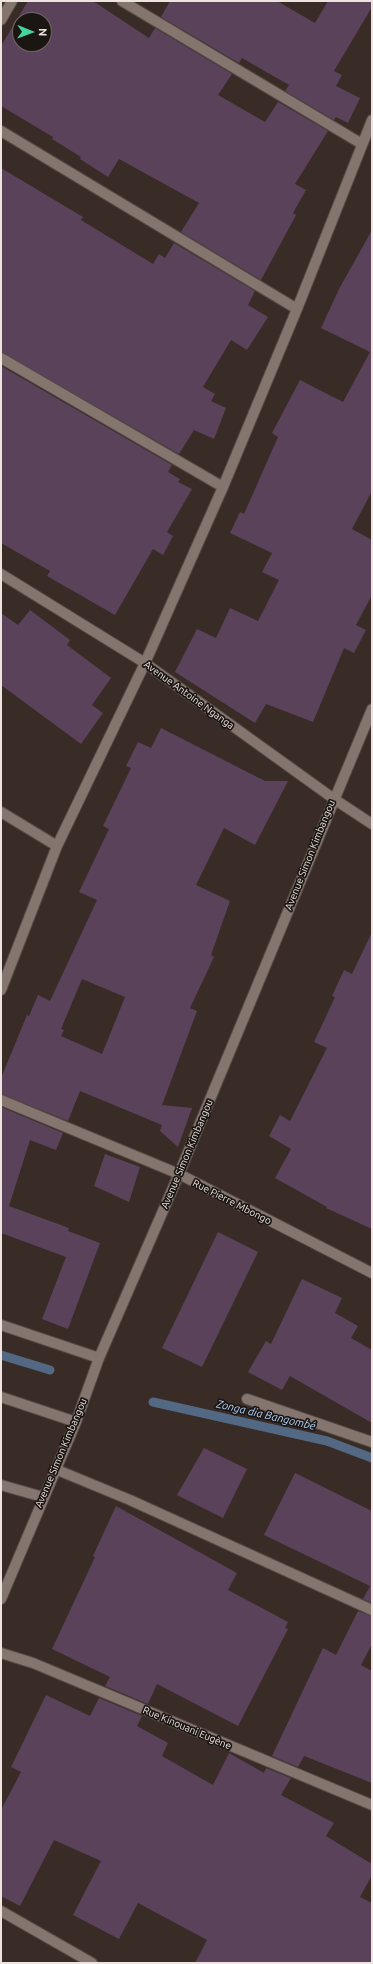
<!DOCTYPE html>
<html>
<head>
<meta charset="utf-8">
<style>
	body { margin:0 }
	#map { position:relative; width:373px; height:1964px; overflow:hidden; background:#392b26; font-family:Ubuntu,sans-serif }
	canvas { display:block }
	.frame { position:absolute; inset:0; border:2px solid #ede4e0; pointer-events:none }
	.north { position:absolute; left:12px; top:12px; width:40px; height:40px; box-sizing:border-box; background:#1c1613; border:1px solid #706865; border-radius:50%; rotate:91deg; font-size:11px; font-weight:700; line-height:16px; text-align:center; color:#ede4e0 }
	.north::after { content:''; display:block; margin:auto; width:14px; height:18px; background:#46d49e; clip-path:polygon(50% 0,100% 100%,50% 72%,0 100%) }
</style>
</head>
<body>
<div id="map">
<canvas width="373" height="1964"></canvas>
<div class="frame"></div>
<div class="north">N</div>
</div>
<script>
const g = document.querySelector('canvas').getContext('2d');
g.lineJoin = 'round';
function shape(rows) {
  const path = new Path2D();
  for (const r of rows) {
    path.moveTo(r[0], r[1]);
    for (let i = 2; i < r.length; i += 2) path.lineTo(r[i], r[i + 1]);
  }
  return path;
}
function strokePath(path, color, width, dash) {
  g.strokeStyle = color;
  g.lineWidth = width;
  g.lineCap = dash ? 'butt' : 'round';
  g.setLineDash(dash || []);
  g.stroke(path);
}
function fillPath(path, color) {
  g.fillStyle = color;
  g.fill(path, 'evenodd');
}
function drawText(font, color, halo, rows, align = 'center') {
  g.font = font + ' Ubuntu,sans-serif';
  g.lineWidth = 3.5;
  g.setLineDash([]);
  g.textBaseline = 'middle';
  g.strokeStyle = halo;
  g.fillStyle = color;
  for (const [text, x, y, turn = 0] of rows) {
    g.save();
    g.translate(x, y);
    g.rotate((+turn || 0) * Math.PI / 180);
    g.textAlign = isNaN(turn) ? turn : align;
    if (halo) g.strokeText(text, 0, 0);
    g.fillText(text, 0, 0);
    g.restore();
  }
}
strokePath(shape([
	[1,1355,50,1370],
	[153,1402,327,1441,372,1458]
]), '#526883', 9);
fillPath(shape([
	[28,1,93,1,149,38,155,28,232,74,218,95,265,122,278,102,328,131,295,184,306,190,293,213,296,215,261,280,181,232,199,203,119,159,108,177,80,159,81,157,52,139,53,137,1,106,1,46],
	[20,20,44,20,44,44,20,44],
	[170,1,277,1,315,23,328,1,372,1,372,7,334,71,342,75,336,86,360,98,348,123,336,117,334,120,285,91,289,85,242,58,239,63,161,17],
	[1,168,83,217,81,220,153,264,159,254,165,258,174,243,255,291,248,305,268,317,247,350,231,340,203,387,215,394,211,401,226,408,214,439,194,430,179,454,1,352],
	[372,230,372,491,352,529,372,540,372,595,356,625,366,630,354,653,344,648,313,722,266,704,255,723,175,672,197,629,216,638,230,608,258,621,279,580,262,572,272,553,230,533,240,512,244,514,278,437,272,433,300,380,343,402,370,352,321,328,339,289],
	[1,366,172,465,168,472,180,479,178,482,192,489,167,532,173,536,163,555,153,549,115,615,47,576,50,571,1,543],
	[30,610,70,640,67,645,111,678,92,705,103,713,81,744,1,685,1,613,18,625],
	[161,728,265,781,288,781,255,845,224,828,196,885,230,901,211,955,214,957,190,1008,197,1011,162,1105,192,1108,178,1147,160,1131,162,1125,80,1091,68,1121,1,1094,1,1078,27,1015,29,1016,38,995,50,1001,97,900,79,892,109,829,103,826,131,768,126,766,138,742,151,748],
	[82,979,125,997,102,1054,61,1036,64,1030,61,1029],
	[372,932,372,1229,326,1208,327,1207,275,1178,291,1149,269,1136,280,1115,290,1121,327,1048,314,1042,335,997,332,996,344,970,352,974],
	[1,1107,63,1133,56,1150,30,1140,9,1206,69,1228,68,1231,100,1243,68,1329,42,1319,66,1257,1,1233],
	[105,1154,140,1167,129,1202,94,1186],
	[218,1232,258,1252,202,1367,162,1348],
	[302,1279,342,1298,335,1313,358,1326,351,1338,372,1350,372,1423,290,1376,282,1390,248,1372,266,1341,271,1344],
	[204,1448,247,1469,223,1518,177,1495],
	[295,1473,372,1511,372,1603,363,1599,370,1586,264,1535],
	[116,1506,237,1573,228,1590,288,1622,285,1628,288,1629,238,1726,157,1684,148,1704,105,1686,110,1677,52,1649,95,1557,93,1556],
	[358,1611,372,1616,372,1644,361,1665,372,1671,372,1783,304,1756,298,1767,272,1756,323,1648,336,1655],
	[46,1695,90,1716,99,1698,142,1716,137,1726,168,1743,162,1756,213,1785,229,1753,264,1773,266,1768,291,1778,281,1795,334,1823,326,1836,372,1864,372,1875,360,1897,372,1903,372,1963,195,1963,207,1940,138,1903,119,1939,73,1915,101,1861,54,1840,20,1906,1,1896,1,1810,21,1772,11,1767]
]), '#5a425b');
const minor = shape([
	[122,1,362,144],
	[1,20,12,1],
	[1,131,297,309],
	[1,358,223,487],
	[1,574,145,663,334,799,372,824],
	[1,812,57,846],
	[1,990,57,846,145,663,223,487,297,309,372,120],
	[1,1100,179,1174,372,1273],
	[1,1325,99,1358],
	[1,1397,76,1422],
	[247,1399,372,1442],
	[55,1469,130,1500,372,1610],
	[1,1485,43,1497],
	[1,1599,76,1422,99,1358,179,1174,372,709],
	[1,1653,33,1663,372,1805],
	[1,1911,92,1963]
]);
strokePath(minor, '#554a45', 12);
strokePath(minor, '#85756f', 10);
drawText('10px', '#ede4e0', '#1c1613', [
	["Avenue Antoine Nganga",189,695,36],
	["Avenue Simon Kimbangou",310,855,-68],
	["Avenue Simon Kimbangou",187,1154,-67],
	["Rue Pierre Mbongo",232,1202,27],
	["Avenue Simon Kimbangou",61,1453,-67],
	["Rue Kinouani Eugène",187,1728,23]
]);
drawText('italic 11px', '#b3d2fa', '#1c1613', [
	["Zonga dia Bangombé",266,1415,13]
]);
</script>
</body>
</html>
